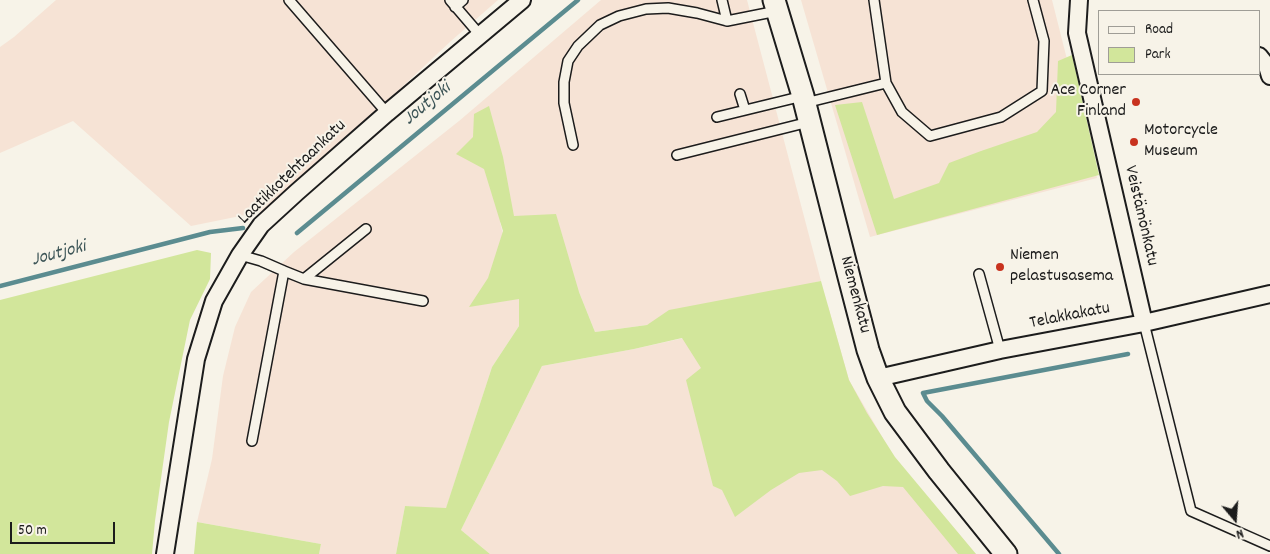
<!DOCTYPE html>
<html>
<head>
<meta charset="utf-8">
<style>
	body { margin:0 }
	#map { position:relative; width:1270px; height:554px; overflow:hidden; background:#f7f3e8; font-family:Dekko,sans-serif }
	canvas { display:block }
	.legend { position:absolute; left:1098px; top:10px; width:162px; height:65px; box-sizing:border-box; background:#f7f3e8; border:1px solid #9f9d96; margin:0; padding:6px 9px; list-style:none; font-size:15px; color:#1c1c1c }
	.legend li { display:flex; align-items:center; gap:10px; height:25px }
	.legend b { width:25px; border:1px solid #9f9d96 }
	.north { position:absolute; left:1210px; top:494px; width:50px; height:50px; -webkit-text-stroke:4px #f7f3e8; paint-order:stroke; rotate:162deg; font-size:14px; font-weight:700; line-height:20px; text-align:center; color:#1c1c1c }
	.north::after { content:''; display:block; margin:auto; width:18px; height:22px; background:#1c1c1c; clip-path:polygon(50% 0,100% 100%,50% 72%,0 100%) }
	.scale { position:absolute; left:10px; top:522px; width:105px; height:22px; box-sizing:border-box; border:2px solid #1c1c1c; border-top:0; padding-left:6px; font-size:15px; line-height:18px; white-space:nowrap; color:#1c1c1c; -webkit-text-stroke:4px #f7f3e8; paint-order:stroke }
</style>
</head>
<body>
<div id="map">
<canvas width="1270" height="554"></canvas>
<ul class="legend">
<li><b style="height:6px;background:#f7f3e8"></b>Road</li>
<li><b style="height:14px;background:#d2e69b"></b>Park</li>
</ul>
<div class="north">N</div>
<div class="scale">50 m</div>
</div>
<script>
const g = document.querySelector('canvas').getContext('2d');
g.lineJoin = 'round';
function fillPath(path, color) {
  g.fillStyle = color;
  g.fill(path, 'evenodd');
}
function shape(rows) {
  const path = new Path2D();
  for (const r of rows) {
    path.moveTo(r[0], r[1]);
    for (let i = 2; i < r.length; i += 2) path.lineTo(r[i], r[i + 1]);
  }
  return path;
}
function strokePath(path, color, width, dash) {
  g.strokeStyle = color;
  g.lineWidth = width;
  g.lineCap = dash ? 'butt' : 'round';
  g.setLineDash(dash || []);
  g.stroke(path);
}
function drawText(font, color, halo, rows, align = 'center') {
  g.font = font + ' Dekko,sans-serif';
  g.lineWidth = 4;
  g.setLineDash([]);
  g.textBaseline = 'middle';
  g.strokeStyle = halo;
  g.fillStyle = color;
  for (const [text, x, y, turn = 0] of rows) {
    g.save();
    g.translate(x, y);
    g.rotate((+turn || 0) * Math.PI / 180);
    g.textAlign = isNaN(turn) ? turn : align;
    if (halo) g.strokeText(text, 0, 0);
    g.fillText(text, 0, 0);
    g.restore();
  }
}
fillPath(shape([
	[56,0,498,0,451,41,352,134,260,212,191,226,73,121,0,153,0,47,14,37],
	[601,0,747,0,821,281,647,325,595,332,579,292,500,222,519,299,519,326,492,367,446,509,405,506,396,554,319,554,321,544,197,522,212,459,223,376,235,327,251,292,294,252,459,121],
	[801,0,1052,0,1097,178,870,237],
	[828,306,849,380,894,457,976,554,490,554,461,530,542,366,634,349]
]), '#f6e3d5');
fillPath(shape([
	[1072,55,1099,175,877,235,835,105,862,102,894,199,939,183,949,163,981,151,1037,132,1056,112,1058,61],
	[489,106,503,157,514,216,556,214,579,292,595,332,647,325,669,310,821,281,849,380,867,413,895,457,976,554,958,554,903,487,883,486,850,496,837,481,822,470,799,473,771,490,735,517,722,490,713,486,686,380,701,368,682,338,634,349,542,366,461,530,490,554,396,554,405,506,446,508,492,367,519,326,519,299,469,307,488,278,503,231,484,169,456,154,473,137,474,114],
	[197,250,211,253,210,279,190,320,169,422,155,521,152,554,0,554,0,300],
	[197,522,321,544,319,554,194,554]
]), '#d2e69b');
strokePath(shape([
	[297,233,578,0],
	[0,286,210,232,243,228],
	[1059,554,942,416,927,401,923,393,1128,354]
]), '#5b8c90', 4.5);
const service = shape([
	[289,0,387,113],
	[450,0,480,35],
	[722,0,727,21,777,11],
	[874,0,886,83,902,112,930,136,1001,117,1042,91,1044,41,1033,0],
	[455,7,463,0],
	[740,94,745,110],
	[805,103,886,83],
	[717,117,803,96],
	[573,145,564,103,564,82,568,61,578,46,600,25,619,16,646,9,668,8,697,13,727,21],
	[677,155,809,122],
	[240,255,261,261,284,271,252,441],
	[284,271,304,279,423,301],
	[979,274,1000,350],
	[304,279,366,229],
	[1144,323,1191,511,1270,546]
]);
const minor = shape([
	[1079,0,1077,33,1144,323],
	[1259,56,1267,66,1270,76],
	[878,378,1000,350,1144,323,1270,294],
	[165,554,196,359,214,301,240,255,261,225,297,192,387,113,522,0]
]);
const tertiary = shape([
	[774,0,803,96,849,277,868,350,878,378,895,412,939,471,1006,554]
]);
strokePath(service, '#1c1c1c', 12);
strokePath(minor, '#1c1c1c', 20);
strokePath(tertiary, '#1c1c1c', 25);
strokePath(service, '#f7f3e8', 9);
strokePath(minor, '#f7f3e8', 16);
strokePath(tertiary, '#f7f3e8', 21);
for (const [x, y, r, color] of [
	[1136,102,5,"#c8321e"],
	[1134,142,5,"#c8321e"],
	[1000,267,5,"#c8321e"]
]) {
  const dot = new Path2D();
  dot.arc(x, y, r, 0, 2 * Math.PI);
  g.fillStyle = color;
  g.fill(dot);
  strokePath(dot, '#f7f3e8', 2);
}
drawText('18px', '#1c1c1c', '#f7f3e8', [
	["Ace Corner",1126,92,"right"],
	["Finland",1126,113,"right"],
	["Motorcycle",1144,132],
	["Museum",1144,153],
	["Niemen",1010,257],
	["pelastusasema",1010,278]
], 'left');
drawText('18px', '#1c1c1c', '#f7f3e8', [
	["Laatikkotehtaankatu",293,173,-44],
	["Veistämönkatu",1140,216,77],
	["Niemenkatu",854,295,75],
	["Telakkakatu",1070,317,-11]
]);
drawText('italic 19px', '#3c5456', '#f7f3e8', [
	["Joutjoki",428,105,-40],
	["Joutjoki",59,255,-15]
]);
</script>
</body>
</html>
